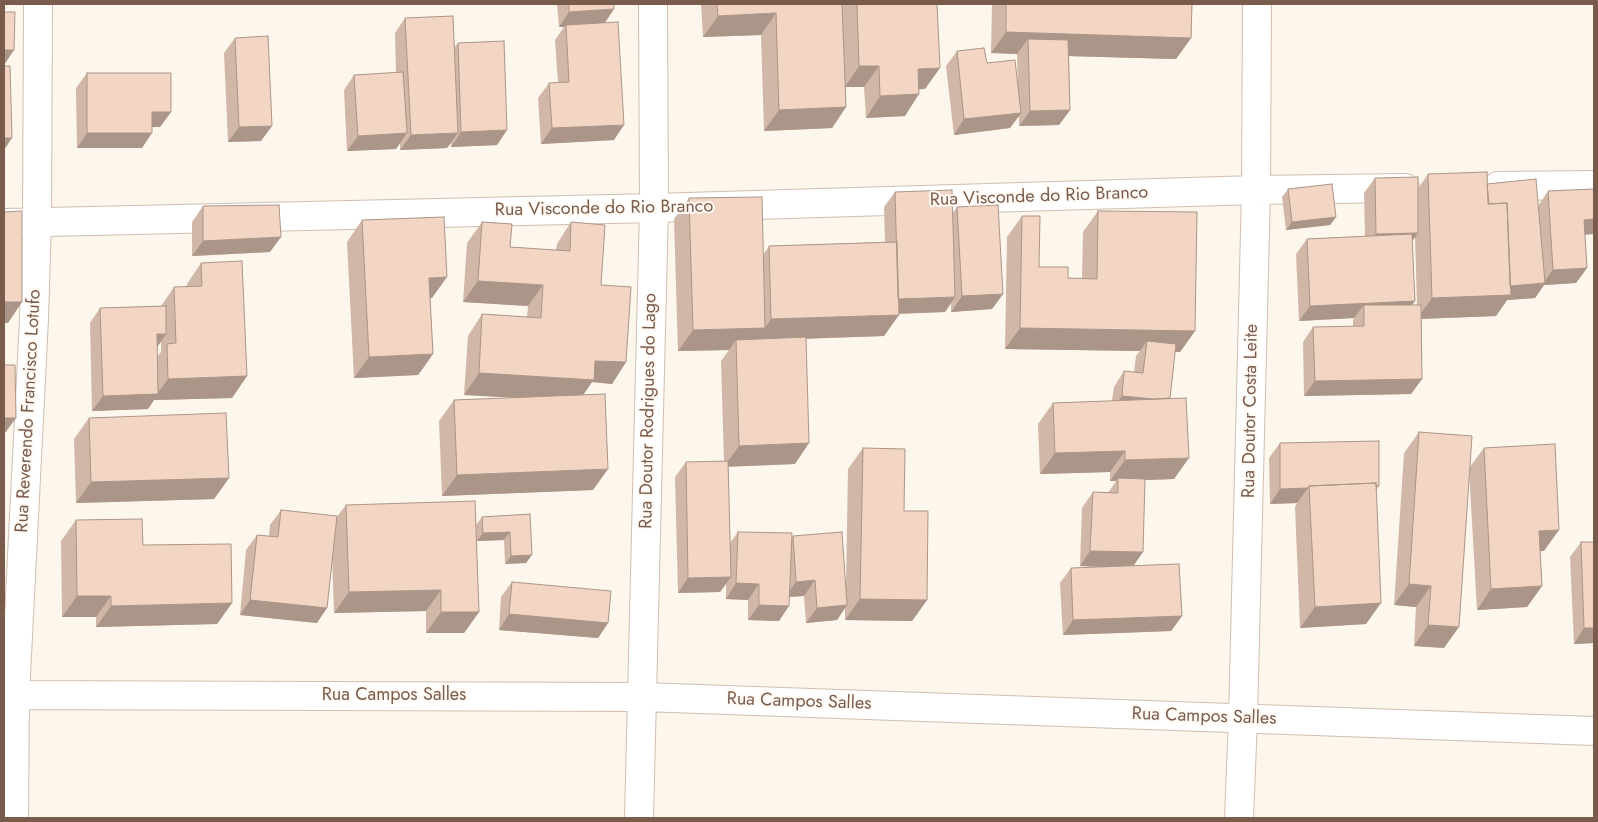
<!DOCTYPE html>
<html>
<head>
<meta charset="utf-8">
<style>
	body { margin:0 }
	#map { position:relative; width:1598px; height:822px; overflow:hidden; background:#fdf6ec; font-family:Jost,sans-serif }
	canvas { display:block }
	.frame { position:absolute; inset:0; border:5px solid #7a5c4d; pointer-events:none }
</style>
</head>
<body>
<div id="map">
<canvas width="1598" height="822"></canvas>
<div class="frame"></div>
</div>
<script>
const g = document.querySelector('canvas').getContext('2d');
g.lineJoin = 'round';
function shape(rows) {
  const path = new Path2D();
  for (const r of rows) {
    path.moveTo(r[0], r[1]);
    for (let i = 2; i < r.length; i += 2) path.lineTo(r[i], r[i + 1]);
  }
  return path;
}
function strokePath(path, color, width, dash) {
  g.strokeStyle = color;
  g.lineWidth = width;
  g.lineCap = dash ? 'butt' : 'round';
  g.setLineDash(dash || []);
  g.stroke(path);
}
function fillPath(path, color) {
  g.fillStyle = color;
  g.fill(path, 'evenodd');
}
function drawText(font, color, halo, rows, align = 'center') {
  g.font = font + ' Jost,sans-serif';
  g.lineWidth = 4;
  g.setLineDash([]);
  g.textBaseline = 'middle';
  g.strokeStyle = halo;
  g.fillStyle = color;
  for (const [text, x, y, turn = 0] of rows) {
    g.save();
    g.translate(x, y);
    g.rotate((+turn || 0) * Math.PI / 180);
    g.textAlign = isNaN(turn) ? turn : align;
    if (halo) g.strokeText(text, 0, 0);
    g.fillText(text, 0, 0);
    g.restore();
  }
}
const minor = shape([
	[1498,186,1594,185],
	[4,223,654,208,1256,190,1405,188],
	[4,695,643,697,1594,731],
	[14,818,15,695,34,319,37,221,38,4],
	[639,818,654,208,653,4],
	[1239,818,1243,719,1256,190,1257,4]
]);
strokePath(minor, '#d1beb0', 30);
strokePath(minor, '#fff', 28);
fillPath(shape([
	[557,4,614,4,614,9,605,22,614,140,541,144,538,98,549,83,558,83,555,40,564,27,559,27],
	[701,4,937,4,925,89,919,89,905,116,866,118,864,87,846,87,846,107,832,128,764,131,761,35,703,37],
	[992,4,1192,4,1191,38,1176,59,1069,56,1070,110,1059,125,1019,126,1019,116,1010,128,954,135,946,66,957,51,987,63,1018,90,1017,54,991,53],
	[405,18,454,48,458,43,507,130,497,145,451,147,451,143,447,148,400,150,400,143,396,149,347,151,344,90,354,75,396,73,395,33],
	[235,38,261,141,228,142,224,53],
	[87,73,171,112,160,127,152,127,142,148,77,148,76,88],
	[1428,174,1487,184,1538,206,1548,191,1594,189,1594,234,1585,235,1587,268,1576,283,1544,285,1535,298,1507,300,1496,316,1421,319,1422,379,1411,394,1304,396,1303,342,1313,327,1353,327,1353,320,1354,318,1299,321,1296,254,1307,239,1365,236,1364,193,1375,178,1418,189],
	[1415,238,1417,305,1412,305,1415,301,1412,241],
	[1288,189,1336,217,1330,225,1286,230,1282,197],
	[895,192,952,214,957,207,1003,294,992,309,951,312,951,303,945,312,899,314,884,336,806,339,795,464,728,466,730,543,738,532,791,539,793,536,846,586,848,469,863,448,904,511,927,600,912,621,845,620,845,608,837,620,806,623,804,596,790,597,779,621,748,620,748,600,726,599,726,584,720,592,678,593,675,477,686,462,724,461,721,361,729,350,678,351,674,219,689,198,763,255,769,246,885,242,884,207],
	[203,206,270,252,192,256,192,222],
	[1098,211,1195,331,1180,352,1175,352,1170,398,1174,479,1145,480,1133,565,1182,616,1171,631,1063,635,1060,583,1071,568,1103,567,1080,566,1082,508,1093,492,1108,493,1116,481,1110,481,1110,472,1040,474,1038,424,1053,403,1112,401,1114,387,1124,371,1134,372,1136,356,1140,351,1005,349,1007,237,1022,216,1039,267,1068,278,1082,278,1083,232],
	[362,220,432,298,430,298,433,354,418,375,354,378,347,242],
	[482,222,510,247,556,250,557,244,571,222,601,285,626,362,612,384,592,382,583,395,593,490,442,496,439,421,454,400,519,398,464,395,468,336,482,314,527,317,528,306,463,302,467,243],
	[201,263,247,376,232,398,154,400,148,409,92,411,90,323,100,308,161,306,174,287,187,287,187,284],
	[161,341,161,352,157,357,157,347],
	[89,418,229,478,214,499,76,503,74,439],
	[1419,432,1469,468,1484,448,1544,551,1540,551,1542,586,1527,607,1477,610,1469,470,1444,648,1414,646,1416,607,1394,605,1404,453],
	[1280,443,1379,486,1376,491,1366,624,1300,628,1295,507,1297,503,1270,504,1269,458],
	[346,505,476,525,482,517,530,514,526,563,505,564,504,540,477,541,476,527,479,612,464,633,426,633,426,611,334,613,332,558,317,623,240,615,246,550,257,535,269,536,270,525,281,510,336,518],
	[76,520,143,545,232,603,217,624,96,627,96,617,62,617,61,541],
	[1581,542,1594,643,1574,644,1570,557],
	[512,582,608,623,598,638,499,630,501,597]
]), '#d1b7a8');
fillPath(shape([
	[614,9,604,24,566,25,564,27,559,27,569,12],
	[776,13,761,35,703,37,718,16],
	[1006,32,1191,38,1176,59,1028,55,1028,39,1017,54,991,53],
	[4,50,14,50,4,65],
	[859,66,879,66,864,87,845,87],
	[940,68,925,89,903,90,918,69],
	[919,94,905,116,866,118,880,96],
	[846,107,832,128,764,131,779,110],
	[1070,110,1059,125,1019,126,1030,111],
	[152,112,171,112,160,127,141,127],
	[1021,113,1010,128,954,135,964,119],
	[624,125,614,140,541,144,552,128],
	[272,126,261,141,228,142,239,127],
	[507,130,497,145,451,147,461,132],
	[87,133,152,133,142,148,77,148],
	[407,133,396,149,347,151,358,136],
	[458,133,447,148,400,150,411,135],
	[4,138,12,138,4,150],
	[1336,217,1330,225,1286,230,1292,222],
	[1594,219,1594,234,1574,235,1584,220],
	[1418,233,1407,248,1365,249,1376,234],
	[281,237,270,252,192,256,203,241],
	[1587,268,1576,283,1544,285,1535,298,1507,300,1496,316,1417,319,1432,298,1510,286,1543,283,1553,270],
	[447,277,432,298,414,299,429,278],
	[478,281,543,285,528,306,463,302],
	[1003,294,992,309,951,312,962,296],
	[955,297,945,312,887,314,898,299],
	[1415,301,1404,316,1364,305,1354,318,1299,321,1310,306],
	[4,302,22,302,8,323,4,323],
	[899,315,884,336,757,340,736,340,729,350,678,351,693,330,765,328,771,319],
	[1020,328,1195,331,1180,352,1146,351,1147,341,1140,351,1005,349],
	[157,334,166,334,156,349],
	[433,354,418,375,354,378,369,357],
	[595,361,626,362,612,384,592,382,579,401,464,395,479,373],
	[247,376,232,398,154,400,148,409,92,411,103,396,157,394,168,379],
	[1422,379,1411,394,1304,396,1315,381],
	[1122,396,1170,401,1111,411],
	[4,418,16,418,5,433,4,433],
	[809,443,795,464,724,467,739,446],
	[1125,451,1110,472,1040,474,1055,453],
	[1189,458,1174,479,1118,481,1118,478,1116,481,1110,481,1125,460],
	[608,469,593,490,442,496,457,475],
	[229,478,214,499,76,503,91,482],
	[1308,488,1297,503,1270,504,1280,489],
	[1559,530,1544,551,1524,552,1539,531],
	[510,532,504,540,477,541,483,533],
	[1090,551,1143,552,1132,568,1080,566],
	[532,555,526,563,505,564,511,556],
	[731,577,720,592,678,593,688,578],
	[815,580,804,596,785,597,796,582],
	[736,583,759,584,748,600,726,599],
	[1409,584,1431,586,1416,607,1394,605],
	[1542,586,1527,607,1477,610,1491,589],
	[441,590,426,611,334,613,349,592],
	[77,596,111,596,96,617,62,617],
	[860,599,927,600,912,621,845,620],
	[250,600,327,608,317,623,240,615],
	[232,603,217,624,96,627,111,606],
	[1381,603,1366,624,1300,628,1315,607],
	[759,605,789,606,779,621,748,620],
	[847,605,837,620,806,623,817,608],
	[441,612,479,612,464,633,426,633],
	[509,614,608,623,598,638,499,630],
	[1182,616,1171,631,1063,635,1073,620],
	[1428,625,1459,627,1444,648,1414,646],
	[1584,628,1594,628,1594,643,1574,644]
]), '#aa9588');
const building = shape([
	[569,4,614,4,614,9,569,12,569,4],
	[717,4,842,4,846,107,779,110,776,13,718,16,717,4],
	[857,4,937,4,940,68,918,69,919,94,880,96,879,66,859,66,857,4],
	[1006,4,1192,4,1191,38,1006,32,1006,4],
	[4,12,15,12,14,50,4,50,4,12],
	[453,16,458,133,411,135,405,18,453,16],
	[618,22,624,125,552,128,549,83,569,82,566,25,618,22],
	[268,36,272,126,239,127,235,38,268,36],
	[1028,39,1068,40,1070,110,1030,111,1028,39],
	[504,41,507,130,461,132,458,43,504,41],
	[984,48,987,63,1015,60,1021,113,964,119,957,51,984,48],
	[4,66,10,66,12,138,4,138,4,66],
	[403,72,407,133,358,136,354,75,403,72],
	[87,73,171,73,171,112,152,112,152,133,87,133,87,73],
	[1487,172,1488,204,1507,203,1511,295,1432,298,1428,174,1487,172],
	[1418,177,1418,233,1376,234,1375,178,1418,177],
	[1536,179,1545,283,1510,286,1507,203,1489,204,1487,184,1536,179],
	[1332,184,1336,217,1292,222,1288,189,1332,184],
	[1594,189,1594,219,1584,220,1587,268,1553,270,1548,191,1594,189],
	[952,190,955,297,898,299,895,192,952,190],
	[762,197,765,328,693,330,689,198,762,197],
	[279,205,281,237,203,241,203,206,279,205],
	[998,205,1003,294,962,296,957,207,998,205],
	[22,211,22,302,4,302,4,212,22,211],
	[1098,211,1197,212,1195,331,1020,328,1022,216,1040,216,1039,267,1068,267,1068,278,1097,279,1098,211],
	[444,217,447,277,429,278,433,354,369,357,362,220,444,217],
	[482,222,512,224,510,247,570,251,571,222,605,225,601,285,631,287,626,362,595,361,594,380,479,373,482,314,541,318,543,285,478,281,482,222],
	[1412,234,1415,301,1310,306,1307,239,1412,234],
	[897,242,899,315,771,319,769,246,897,242],
	[242,261,247,376,168,379,167,344,176,343,174,287,202,286,201,263,242,261],
	[1364,305,1421,305,1422,379,1315,381,1313,327,1364,326,1364,305],
	[166,306,166,334,157,334,158,394,103,396,100,308,166,306],
	[806,337,809,443,739,446,736,340,806,337],
	[1147,341,1176,344,1170,398,1154,399,1122,396,1124,371,1143,373,1147,341],
	[4,365,15,365,16,418,4,418,4,365],
	[605,394,608,469,457,475,454,400,605,394],
	[1186,398,1189,458,1125,460,1125,451,1055,453,1053,403,1186,398],
	[226,413,229,478,91,482,89,418,226,413],
	[1419,432,1472,436,1459,627,1428,625,1431,586,1409,584,1419,432],
	[1379,441,1379,486,1376,486,1376,483,1309,486,1308,488,1280,489,1280,443,1379,441],
	[1555,444,1559,530,1539,531,1542,586,1491,589,1484,448,1555,444],
	[863,448,905,449,904,511,928,511,927,600,860,599,863,448],
	[728,461,731,577,688,578,686,462,728,461],
	[1118,478,1145,479,1143,552,1090,551,1093,492,1118,493,1118,478],
	[1376,483,1381,603,1315,607,1309,486,1376,483],
	[475,501,479,612,441,612,441,590,349,592,346,505,475,501],
	[281,510,337,516,327,608,250,600,257,535,278,537,281,510],
	[530,514,532,555,511,556,510,532,483,533,482,517,530,514],
	[142,519,143,545,231,544,232,603,111,606,111,596,77,596,76,520,142,519],
	[738,532,792,533,789,606,759,605,759,584,736,583,738,532],
	[842,532,847,605,817,608,815,580,796,582,793,536,842,532],
	[1581,542,1594,542,1594,628,1584,628,1581,542],
	[1179,564,1182,616,1073,620,1071,568,1179,564],
	[512,582,611,591,608,623,509,614,512,582]
]);
fillPath(building, '#f3d5c3');
strokePath(building, '#aa9588', 1);
drawText('18px', '#7a5c4d', '#fffaf3', [
	["Rua Visconde do Rio Branco",1039,197,-2],
	["Rua Visconde do Rio Branco",604,209,-1],
	["Rua Reverendo Francisco Lotufo",29,411,-87],
	["Rua Doutor Rodrigues do Lago",649,411,-89],
	["Rua Doutor Costa Leite",1251,411,-89],
	["Rua Campos Salles",394,696],
	["Rua Campos Salles",799,702,2],
	["Rua Campos Salles",1204,717,2]
]);
</script>
</body>
</html>
